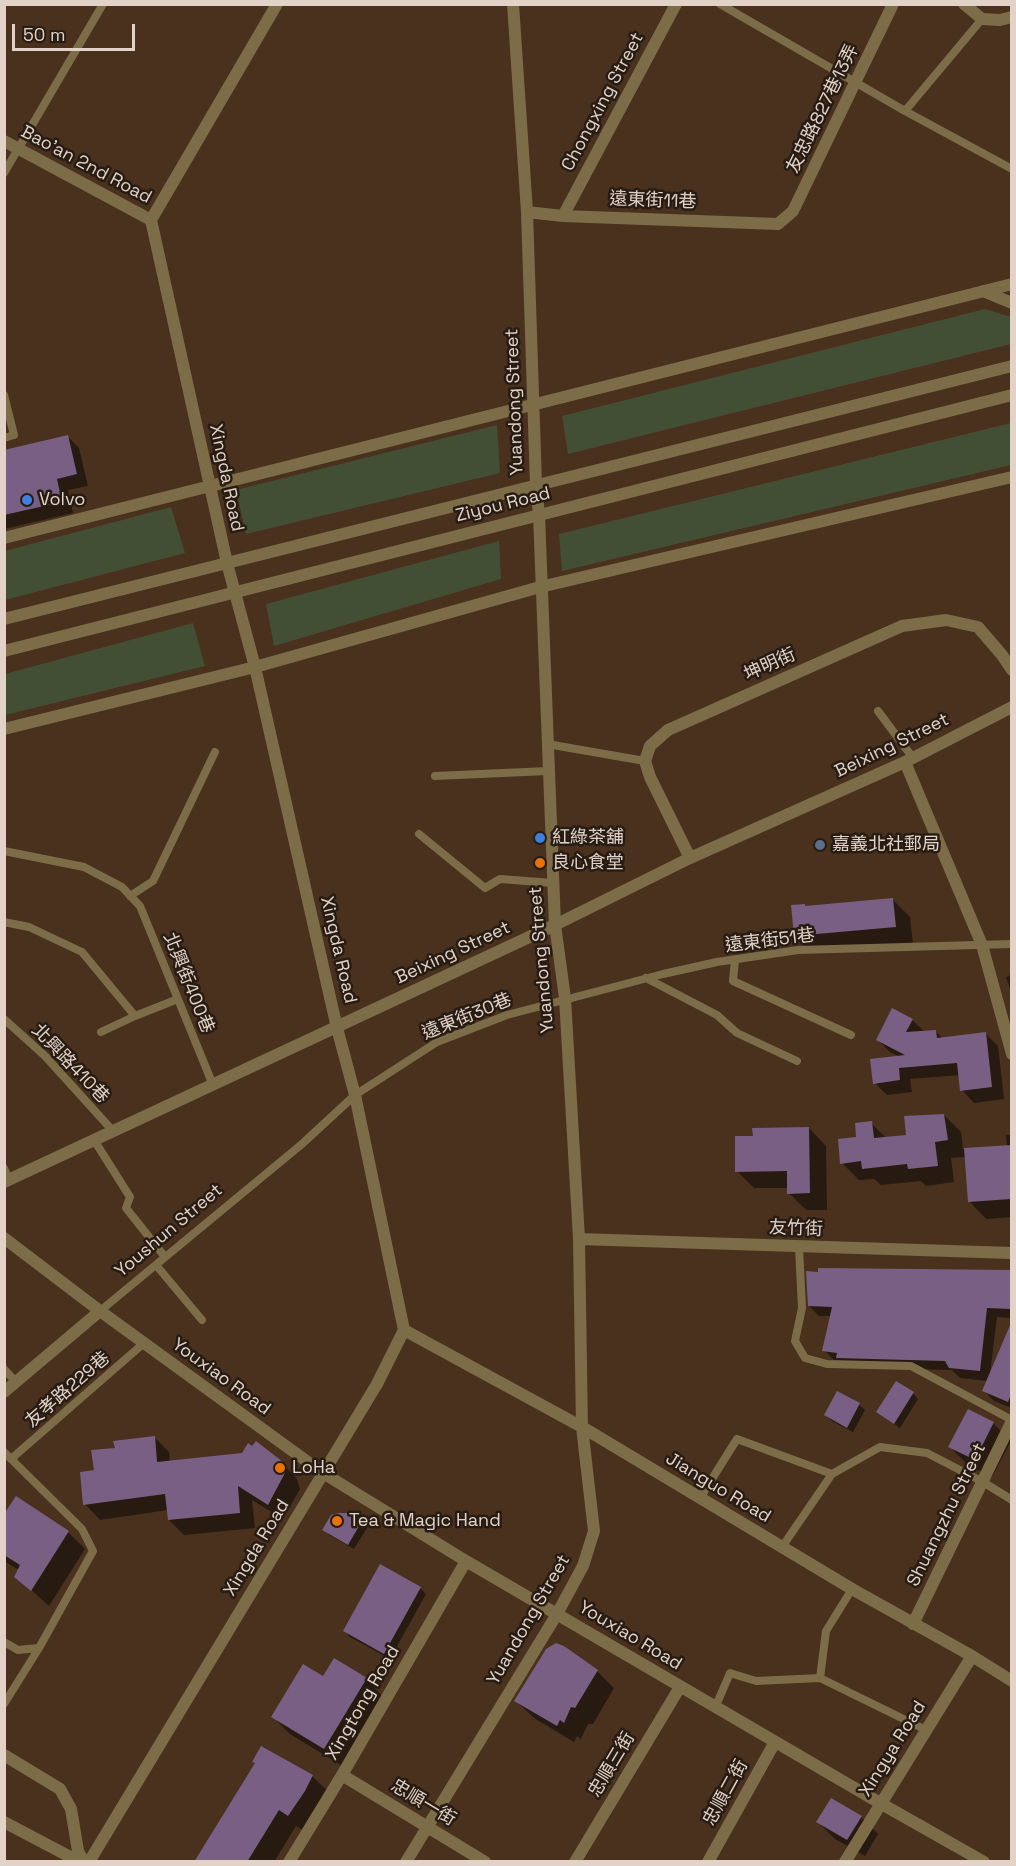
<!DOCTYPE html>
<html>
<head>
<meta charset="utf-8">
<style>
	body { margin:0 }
	#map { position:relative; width:1016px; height:1866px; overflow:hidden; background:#49311e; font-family:"Space Grotesk",sans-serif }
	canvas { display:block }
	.frame { position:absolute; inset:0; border:6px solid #e2d2c7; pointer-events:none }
	.scale { position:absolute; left:12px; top:24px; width:123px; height:27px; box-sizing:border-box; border:3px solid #e2d2c7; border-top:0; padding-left:8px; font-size:18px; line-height:21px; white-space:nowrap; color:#e2d2c7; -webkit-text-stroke:4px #271c13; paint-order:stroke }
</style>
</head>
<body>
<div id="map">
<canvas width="1016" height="1866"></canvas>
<div class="frame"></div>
<div class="scale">50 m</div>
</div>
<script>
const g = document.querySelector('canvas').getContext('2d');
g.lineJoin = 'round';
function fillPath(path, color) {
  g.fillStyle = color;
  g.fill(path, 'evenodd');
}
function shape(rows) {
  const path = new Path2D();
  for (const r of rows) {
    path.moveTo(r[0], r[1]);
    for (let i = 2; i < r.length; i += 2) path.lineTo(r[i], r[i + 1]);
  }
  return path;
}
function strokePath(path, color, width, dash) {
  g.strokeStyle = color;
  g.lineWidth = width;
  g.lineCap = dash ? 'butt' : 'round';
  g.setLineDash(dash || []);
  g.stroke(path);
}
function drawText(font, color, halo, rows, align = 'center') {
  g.font = font + ' "Space Grotesk","Noto Sans TC",sans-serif';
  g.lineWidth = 5;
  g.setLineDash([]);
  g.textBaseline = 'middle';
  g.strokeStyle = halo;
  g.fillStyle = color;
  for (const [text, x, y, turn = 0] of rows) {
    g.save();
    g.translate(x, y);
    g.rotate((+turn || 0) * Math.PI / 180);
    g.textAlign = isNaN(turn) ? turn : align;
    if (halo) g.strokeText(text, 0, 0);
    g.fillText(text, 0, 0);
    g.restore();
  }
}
fillPath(shape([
	[985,309,1011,317,1011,344,568,454,562,416],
	[1011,423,1011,465,562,571,559,534],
	[497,425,500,473,246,534,236,490],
	[171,507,185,553,5,600,5,551],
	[499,541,501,579,274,646,266,604],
	[193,623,205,666,5,715,5,674]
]), '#434f34');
fillPath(shape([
	[68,437,79,448,88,486,68,490,73,513,4,529,4,451],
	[893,900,910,917,913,944,813,953,795,936],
	[1012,967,1012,994,1006,977,1009,976],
	[912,1020,925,1032,936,1031,943,1039,986,1034,998,1046,1004,1099,974,1103,962,1090,960,1075,910,1079,912,1092,887,1095,875,1083,900,1057,890,1052,878,1040],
	[944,1115,961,1132,963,1149,1007,1146,1006,1135,1012,1135,1012,1217,986,1219,969,1201,966,1157,951,1158,954,1182,926,1186,921,1181,881,1185,874,1179,859,1180,842,1163,858,1138,871,1123,887,1139,908,1136],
	[809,1128,826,1146,827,1210,806,1210,789,1193,789,1188,754,1188,737,1171,754,1138],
	[830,1269,1012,1272,1012,1318,997,1317,990,1374,1012,1327,1012,1408,994,1401,984,1391,988,1381,960,1378,952,1370,847,1368,841,1361,834,1360,824,1350,831,1316,819,1316,809,1306,819,1273],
	[838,1393,859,1405,865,1410,853,1432,832,1421,826,1415],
	[913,1393,918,1399,900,1428,878,1412],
	[969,1411,993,1423,1011,1441,992,1477,967,1464,950,1447],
	[154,1437,169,1452,170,1462,282,1463,297,1479,300,1489,283,1519,252,1500,255,1528,184,1535,169,1520,168,1510,100,1520,85,1504,95,1471,117,1449],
	[4,1516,68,1532,85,1549,49,1606,16,1576,19,1570,4,1561],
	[361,1522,367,1528,354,1549,329,1535,324,1529],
	[381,1567,420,1588,426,1594,390,1659,350,1637,345,1631],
	[597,1671,614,1688,593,1724,588,1724,581,1739,577,1736,574,1742,534,1718,516,1701],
	[324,1678,366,1679,383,1697,341,1765,290,1734,273,1717],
	[312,1776,330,1793,306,1832,296,1826,274,1862,195,1862],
	[861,1817,878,1834,865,1856,835,1839,818,1822]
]), '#0007');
fillPath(shape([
	[68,435,77,474,57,479,62,502,4,515,4,450],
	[893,898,896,927,794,936,791,905,805,904,805,906],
	[892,1008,913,1019,906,1032,936,1030,937,1038,986,1032,992,1087,960,1091,957,1063,899,1068,900,1080,873,1084,870,1059,905,1055,876,1040],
	[944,1114,948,1140,935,1142,938,1166,908,1169,907,1164,862,1169,861,1161,840,1164,838,1139,856,1137,855,1123,872,1121,874,1138,906,1135,904,1116],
	[809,1127,810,1193,787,1194,787,1171,735,1172,735,1136,753,1136,752,1128],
	[1011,1145,1011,1199,968,1202,964,1148],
	[818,1268,1011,1270,1011,1309,987,1308,980,1371,949,1368,945,1361,836,1358,837,1353,822,1351,832,1307,808,1306,806,1271,818,1272],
	[1011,1323,1011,1394,1008,1402,982,1391],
	[896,1381,914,1392,894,1424,876,1412],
	[837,1391,860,1403,847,1428,824,1415],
	[968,1409,994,1422,975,1460,948,1447],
	[155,1436,157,1462,242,1453,248,1443,252,1446,256,1441,283,1462,285,1473,268,1505,238,1486,240,1513,168,1520,165,1494,83,1505,80,1472,94,1470,91,1450,115,1448,113,1441],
	[16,1496,69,1531,31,1591,14,1577,20,1565,4,1555,4,1514],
	[339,1513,348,1513,362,1521,348,1545,322,1530,331,1515],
	[380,1564,421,1587,384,1654,343,1631],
	[556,1643,564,1646,598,1670,575,1708,571,1707,564,1723,560,1720,557,1726,514,1701,546,1649],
	[334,1658,367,1678,324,1749,271,1717,303,1664,323,1676],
	[261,1746,313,1775,305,1791,288,1816,279,1810,247,1862,194,1862,255,1763,252,1762],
	[831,1798,862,1816,847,1840,816,1822]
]), '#795f83');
strokePath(shape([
	[720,4,905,111,1012,169],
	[905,111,982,19],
	[4,173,103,4],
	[4,395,14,435,4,438],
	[878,711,913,758],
	[547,744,645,761],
	[435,776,548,771],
	[419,834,485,888,500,879,553,883],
	[4,851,84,867,122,887,140,906,213,1085],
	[130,896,153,881,215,752],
	[4,922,29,927,82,952,135,1016,178,999],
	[735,960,733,981,851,1035],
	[646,978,717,1015,737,1033,797,1061],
	[4,1019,45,1056,113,1131],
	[101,1032,135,1016],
	[94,1140,130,1197,126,1208,165,1257],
	[4,1168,9,1180],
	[799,1247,802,1308,795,1341,805,1358,827,1364,911,1366,1012,1420],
	[156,1265,202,1320],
	[100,1311,302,1144,355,1095,437,1042,507,1015,663,974,717,962,798,950,1012,944],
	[4,1369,16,1382],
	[4,1452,82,1529,93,1551,39,1648,18,1650,4,1642],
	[11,1459,144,1343],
	[700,1498,737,1439,832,1474],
	[782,1547,832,1474,880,1447,927,1453,983,1482,1012,1500],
	[820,1678,826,1631,852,1589],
	[4,1704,39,1648],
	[715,1708,730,1673,756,1681,820,1678,926,1730]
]), '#7d6c48', 8);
strokePath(shape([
	[964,4,982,19,1000,20,1012,17],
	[4,141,151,220],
	[527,212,563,216,778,224,793,211,893,4],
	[563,216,676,4],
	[983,291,1012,303],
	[4,538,1012,284],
	[4,729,255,667,540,587,1012,477],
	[905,762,982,945,1012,1054],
	[690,858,650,777,645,761,650,746,668,730,902,626,946,620,978,627,1002,655,1012,670],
	[4,1182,555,925,690,858,905,762,1012,707],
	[4,1238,100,1311,323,1473,466,1561,880,1803,984,1862],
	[579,1239,1012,1253],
	[404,1330,582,1427,852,1589,972,1656,1012,1681],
	[4,1392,100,1311],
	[913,1624,1012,1421],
	[4,1755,60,1789,71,1809,78,1851,84,1862],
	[342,1775,485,1862],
	[89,1862,377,1384,404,1330,355,1095,337,1028,255,667,227,563,151,220,277,4],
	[289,1862,342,1775,466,1561],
	[406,1862,557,1614,583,1566,594,1531,582,1427,579,1239,565,998,555,925,539,515,536,485,527,212,513,4],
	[575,1862,680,1687],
	[708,1862,775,1742],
	[845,1862,972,1656]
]), '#7d6c48', 12);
strokePath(shape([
	[4,619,1012,366],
	[4,651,1012,395],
	[4,1822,80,1862]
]), '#7d6c48', 12);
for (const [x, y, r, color] of [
	[27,500,6,"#3f7fe0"],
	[540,838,6,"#3f7fe0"],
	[820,845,6,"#5c6f8a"],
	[540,863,6,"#e8710a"],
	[280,1468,6,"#e8710a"],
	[337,1521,6,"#e8710a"]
]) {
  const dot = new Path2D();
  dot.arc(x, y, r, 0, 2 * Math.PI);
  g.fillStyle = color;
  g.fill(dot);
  strokePath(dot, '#271c13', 2);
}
drawText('18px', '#e2d2c7', '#271c13', [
	["Chongxing Street",603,102,-62],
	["友忠路827巷13弄",823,109,-64],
	["Bao'an 2nd Road",86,165,28],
	["遠東街11巷",653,201,2],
	["Yuandong Street",515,402,-92],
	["Xingda Road",226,478,78],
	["Ziyou Road",503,505,-14],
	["坤明街",770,665,-24],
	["Beixing Street",892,746,-26],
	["遠東街51巷",770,941,-7],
	["Xingda Road",338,950,77],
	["Beixing Street",453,953,-25],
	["Yuandong Street",542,960,-95],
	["北興街400巷",188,983,68],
	["遠東街30巷",467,1017,-22],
	["北興路410巷",70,1064,46],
	["友竹街",796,1229,2],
	["Youshun Street",169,1231,-40],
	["Youxiao Road",221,1377,36],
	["友孝路229巷",68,1390,-41],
	["Jianguo Road",718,1488,31],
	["Shuangzhu Street",947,1515,-64],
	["Xingda Road",257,1548,-59],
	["Yuandong Street",529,1620,-60],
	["Youxiao Road",630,1636,31],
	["Xingtong Road",363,1703,-60],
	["Xingya Road",893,1749,-58],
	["忠順三街",612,1765,-59],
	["忠順二街",726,1793,-61],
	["忠順一街",423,1803,31]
]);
drawText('18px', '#e2d2c7', '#271c13', [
	["Volvo",39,500],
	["紅綠茶舖",552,838],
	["嘉義北社郵局",832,845],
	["良心食堂",552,863],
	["LoHa",292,1468],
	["Tea & Magic Hand",349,1521]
], 'left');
</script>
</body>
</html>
